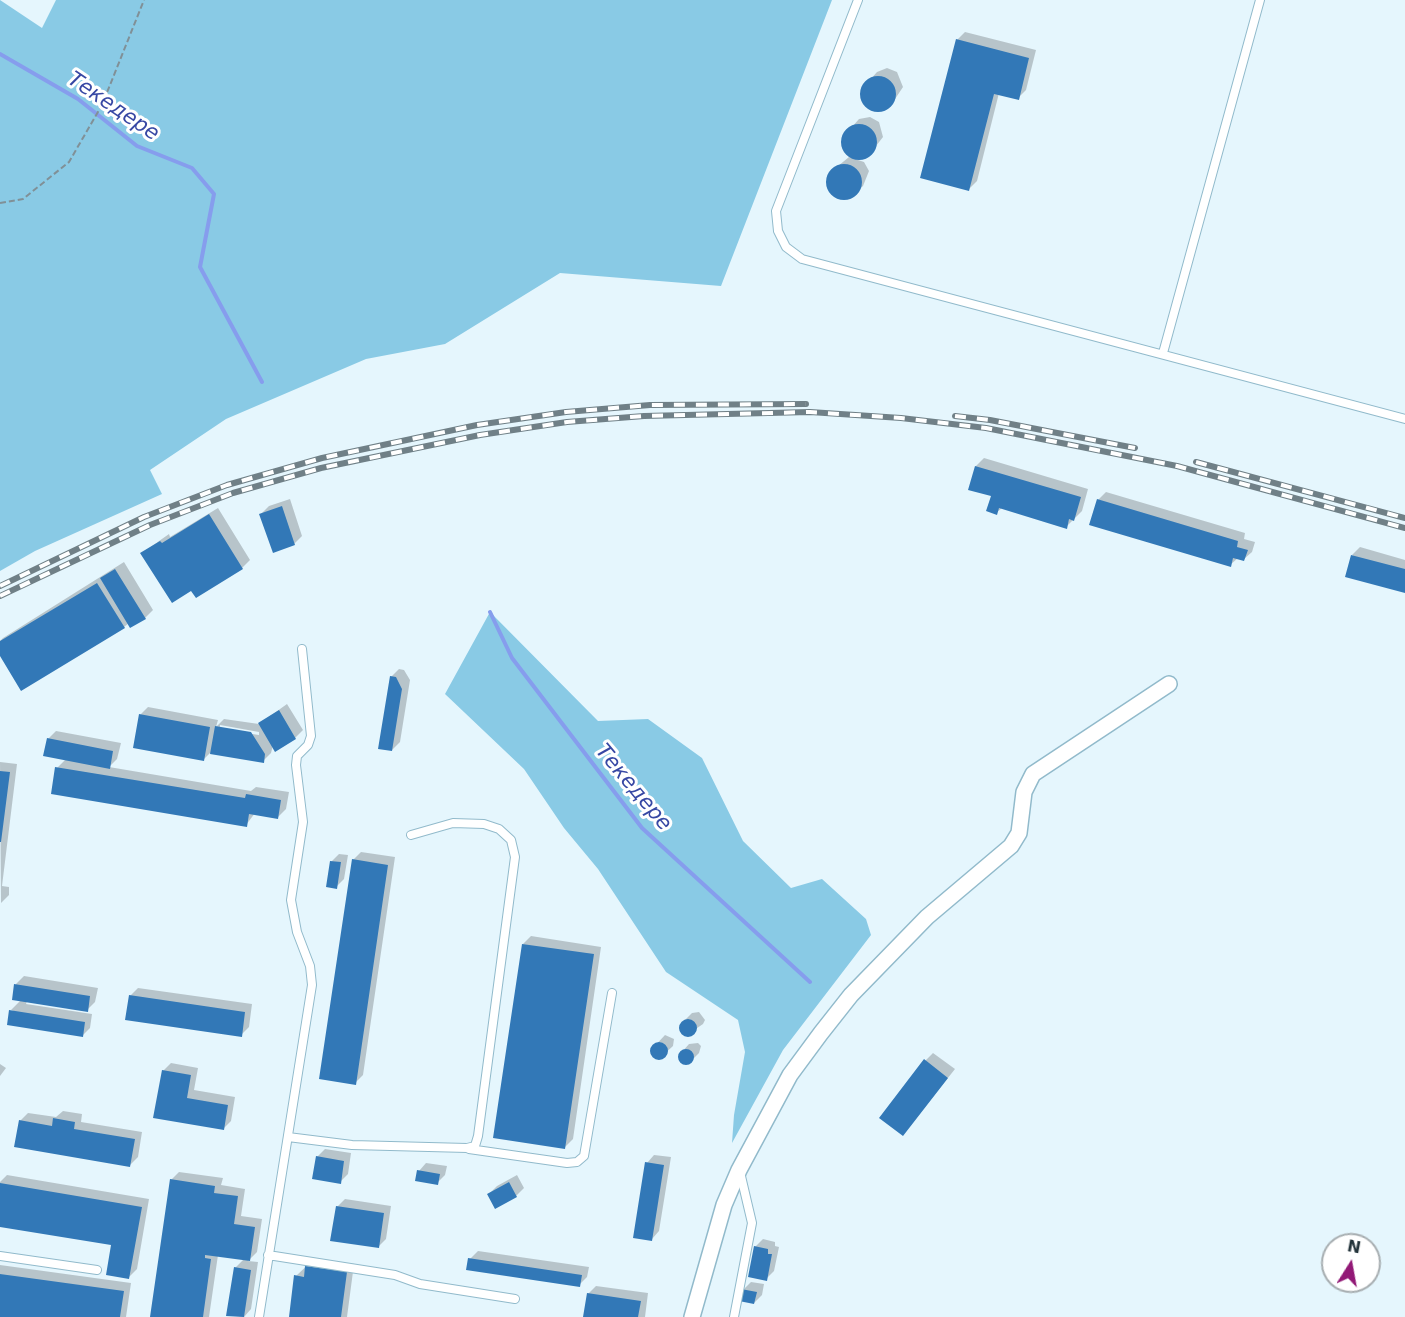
<!DOCTYPE html>
<html>
<head>
<meta charset="utf-8">
<style>
	body { margin:0 }
	#map { position:relative; width:1405px; height:1317px; overflow:hidden; background:#e5f6fd; font-family:"DejaVu Sans",sans-serif }
	canvas { display:block }
	.north { position:absolute; left:1321px; top:1233px; width:60px; height:60px; box-sizing:border-box; background:#fff; border:2px solid #a7aeb1; border-radius:50%; rotate:11deg; font-size:16px; font-weight:700; line-height:24px; text-align:center; color:#24343b }
	.north::after { content:''; display:block; margin:auto; width:21px; height:27px; background:#921976; clip-path:polygon(50% 0,100% 100%,50% 72%,0 100%) }
</style>
</head>
<body>
<div id="map">
<canvas width="1405" height="1317"></canvas>
<div class="north">N</div>
</div>
<script>
const g = document.querySelector('canvas').getContext('2d');
g.lineJoin = 'round';
function fillPath(path, color) {
  g.fillStyle = color;
  g.fill(path, 'evenodd');
}
function shape(rows) {
  const path = new Path2D();
  for (const r of rows) {
    if (r.length === 3) {
      path.moveTo(r[0] + r[2], r[1]);
      path.arc(r[0], r[1], r[2], 0, 2 * Math.PI);
      continue;
    }
    path.moveTo(r[0], r[1]);
    for (let i = 2; i < r.length; i += 2) path.lineTo(r[i], r[i + 1]);
  }
  return path;
}
function strokePath(path, color, width, dash) {
  g.strokeStyle = color;
  g.lineWidth = width;
  g.lineCap = dash ? 'butt' : 'round';
  g.setLineDash(dash || []);
  g.stroke(path);
}
function drawText(font, color, halo, rows, align = 'center') {
  g.font = font + ' "DejaVu Sans",sans-serif';
  g.lineWidth = 6;
  g.setLineDash([]);
  g.textBaseline = 'middle';
  g.strokeStyle = halo;
  g.fillStyle = color;
  for (const [text, x, y, turn = 0] of rows) {
    g.save();
    g.translate(x, y);
    g.rotate((+turn || 0) * Math.PI / 180);
    g.textAlign = isNaN(turn) ? turn : align;
    if (halo) g.strokeText(text, 0, 0);
    g.fillText(text, 0, 0);
    g.restore();
  }
}
fillPath(shape([
	[0,0,42,28,56,0,832,0,721,286,560,273,445,344,366,359,226,419,150,470,162,494,35,551,0,571],
	[490,612,598,721,648,719,702,758,743,841,791,888,822,879,866,919,871,935,783,1050,732,1143,734,1115,745,1052,738,1020,666,972,598,869,564,828,524,769,445,694]
]), '#89cae5');
fillPath(shape([
	[965,32,1036,50,1026,90,1018,98,999,93,977,181,969,189,957,40],
	[887,68,897,72,903,87,891,105,875,110,866,105,862,89,877,72],
	[870,117,879,122,883,137,869,155,859,158,845,151,844,136,859,119],
	[849,157,864,162,869,171,863,186,854,194,844,198,834,195,827,181,832,171],
	[984,458,1088,489,1082,511,1066,527,1002,508,996,513,992,495,970,489,976,466],
	[1106,492,1245,533,1244,539,1255,542,1252,552,1244,559,1238,558,1230,565,1098,500],
	[290,499,302,536,294,544,261,514,269,506],
	[218,508,250,560,242,568,192,589,142,553,169,534,170,537],
	[1360,547,1405,560,1405,592,1352,555],
	[124,562,153,610,145,618,129,623,124,627,0,653,0,641,3,638],
	[399,669,404,670,410,680,400,742,392,750,391,677],
	[287,704,303,730,295,738,273,745,271,753,263,761,210,753,204,759,140,715,148,707,218,720,216,727,224,719,259,724],
	[220,725,259,732,259,735,220,729],
	[56,731,121,743,117,759,109,767,251,791,256,787,289,792,286,809,278,817,255,813,246,825,57,768,66,759,48,739],
	[0,762,17,764,2,886,9,887,9,895,1,903],
	[361,852,395,857,363,1075,355,1083,353,860],
	[339,854,348,855,344,879,336,887,331,862],
	[531,936,601,947,573,1139,565,1147,523,944],
	[24,976,98,988,95,1002,87,1010,27,1001,26,1004,92,1014,90,1028,82,1036,11,1010,21,1000,13,999,16,984],
	[138,988,252,1004,249,1027,241,1035,130,996],
	[699,1012,705,1020,703,1024,687,1035,682,1031,684,1021,692,1013],
	[665,1035,674,1039,673,1046,661,1057,652,1054,651,1050],
	[698,1043,701,1046,699,1053,691,1061,682,1062,681,1053,689,1044],
	[933,1053,955,1069,910,1126,926,1060],
	[171,1063,198,1068,194,1090,235,1097,231,1121,223,1129,155,1117,163,1071],
	[0,1064,6,1068,0,1076],
	[63,1111,82,1114,81,1122,142,1132,138,1157,130,1165,20,1121,28,1113,56,1117],
	[325,1149,351,1153,348,1174,340,1182,317,1157],
	[654,1155,671,1157,659,1231,652,1239,647,1163],
	[426,1163,447,1166,445,1175,437,1183,419,1171],
	[179,1172,223,1178,221,1185,245,1189,241,1216,262,1219,257,1252,248,1261,258,1262,251,1309,244,1317,228,1315,235,1268,244,1259,218,1255,209,1317,152,1317,171,1180],
	[7,1175,149,1199,137,1269,129,1277,113,1244,0,1225,0,1182],
	[517,1175,524,1188,516,1196,489,1194,497,1186],
	[345,1199,391,1206,386,1239,378,1247,337,1207],
	[763,1239,775,1242,775,1246,779,1247,774,1271,766,1279,755,1247],
	[478,1251,589,1267,587,1277,579,1285,470,1259],
	[314,1259,354,1264,347,1317,290,1317,296,1276],
	[0,1265,131,1283,126,1317,0,1317],
	[751,1282,764,1284,762,1295,754,1303,743,1290],
	[596,1286,648,1293,645,1317,585,1317,588,1294]
]), '#0003');
strokePath(shape([
	[0,54,78,99,137,146,192,168,214,194,200,267,262,382],
	[490,612,512,658,642,828,810,982]
]), '#869ded', 4);
fillPath(shape([
	[956,39,1029,58,1019,100,994,94,969,191,920,178],
	[878,94,18],
	[859,142,18],
	[844,182,18],
	[975,466,1081,497,1074,521,1069,519,1067,529,999,508,997,515,986,511,991,496,968,490],
	[1097,499,1238,541,1237,547,1248,550,1244,561,1233,558,1231,567,1089,525],
	[282,506,295,545,273,553,259,514],
	[209,514,243,569,196,598,191,591,172,603,140,553,160,541,162,543],
	[1351,555,1405,569,1405,593,1345,577],
	[115,569,146,619,130,628,100,578],
	[97,583,125,628,21,691,0,656,0,641],
	[390,676,396,677,402,689,392,751,378,749],
	[279,710,296,739,275,752,258,723],
	[139,714,210,727,204,761,133,748],
	[215,726,251,732,265,754,264,763,210,754],
	[47,738,113,751,110,769,43,756],
	[55,767,245,798,246,794,281,800,278,819,249,814,247,827,51,794],
	[0,771,10,772,1,842,0,842],
	[352,859,388,865,356,1085,319,1079],
	[330,861,341,862,337,889,326,887],
	[522,944,594,954,565,1149,493,1138],
	[14,984,90,996,88,1012,12,1000],
	[129,995,245,1012,242,1037,125,1020],
	[9,1010,85,1022,83,1037,7,1025],
	[688,1028,9],
	[659,1051,9],
	[686,1057,8],
	[924,1059,948,1078,903,1136,879,1118],
	[162,1070,191,1075,187,1098,228,1105,224,1130,153,1118],
	[53,1118,75,1122,74,1129,135,1139,130,1167,14,1147,19,1120,52,1126],
	[316,1156,344,1161,341,1184,312,1179],
	[645,1162,664,1165,652,1241,633,1238],
	[417,1170,440,1174,438,1185,415,1181],
	[170,1179,215,1186,214,1193,238,1196,234,1224,255,1227,250,1261,205,1255,205,1258,211,1259,203,1317,150,1317],
	[509,1182,517,1197,495,1209,487,1194],
	[0,1183,142,1207,129,1279,106,1275,111,1245,0,1227],
	[336,1206,384,1213,379,1248,330,1241],
	[754,1246,768,1249,768,1254,772,1254,767,1281,748,1277],
	[468,1258,582,1275,580,1287,466,1270],
	[305,1266,347,1272,341,1317,289,1317,294,1275,304,1277],
	[234,1267,251,1270,244,1317,226,1316],
	[0,1274,124,1291,120,1317,0,1317],
	[741,1289,757,1292,754,1304,739,1301],
	[587,1293,641,1301,638,1317,583,1317]
]), '#3278b7');
const service = shape([
	[858,0,776,211,778,231,786,247,802,259,1405,419],
	[1163,353,1260,0],
	[288,1137,352,1145,467,1148,475,1146,478,1136,515,857,511,840,499,829,484,824,453,823,411,835],
	[469,1149,567,1163,577,1162,584,1156,612,993],
	[268,1255,395,1275,420,1284,515,1299],
	[0,1256,97,1270],
	[259,1317,312,985,310,966,297,932,291,900,303,822,296,765,297,756,308,745,311,736,302,649],
	[734,1317,752,1223,740,1172]
]);
const minor = shape([
	[692,1317,724,1205,739,1170,790,1075,821,1033,851,995,927,917,1011,846,1019,833,1024,792,1033,774,1169,684]
]);
strokePath(service, '#91bacb', 10);
strokePath(minor, '#91bacb', 18);
strokePath(shape([
	[0,203,23,199,69,162,102,105,144,0]
]), '#809097', 2, [6, 3]);
strokePath(service, '#fff', 8);
strokePath(minor, '#fff', 15);
const rail = shape([
	[955,416,990,420,1135,448],
	[1196,462,1405,518],
	[0,586,144,517,227,485,322,458,477,425,566,412,650,405,806,404],
	[0,596,150,525,233,493,321,468,480,435,567,422,644,416,810,412,901,418,986,428,1177,466,1405,528]
]);
strokePath(rail, '#708087', 6);
strokePath(rail, '#fff', 4, [11]);
drawText('italic 21px', '#3748a4', '#fff', [
	["Текедере",113,107,34],
	["Текедере",633,788,50]
]);
</script>
</body>
</html>
